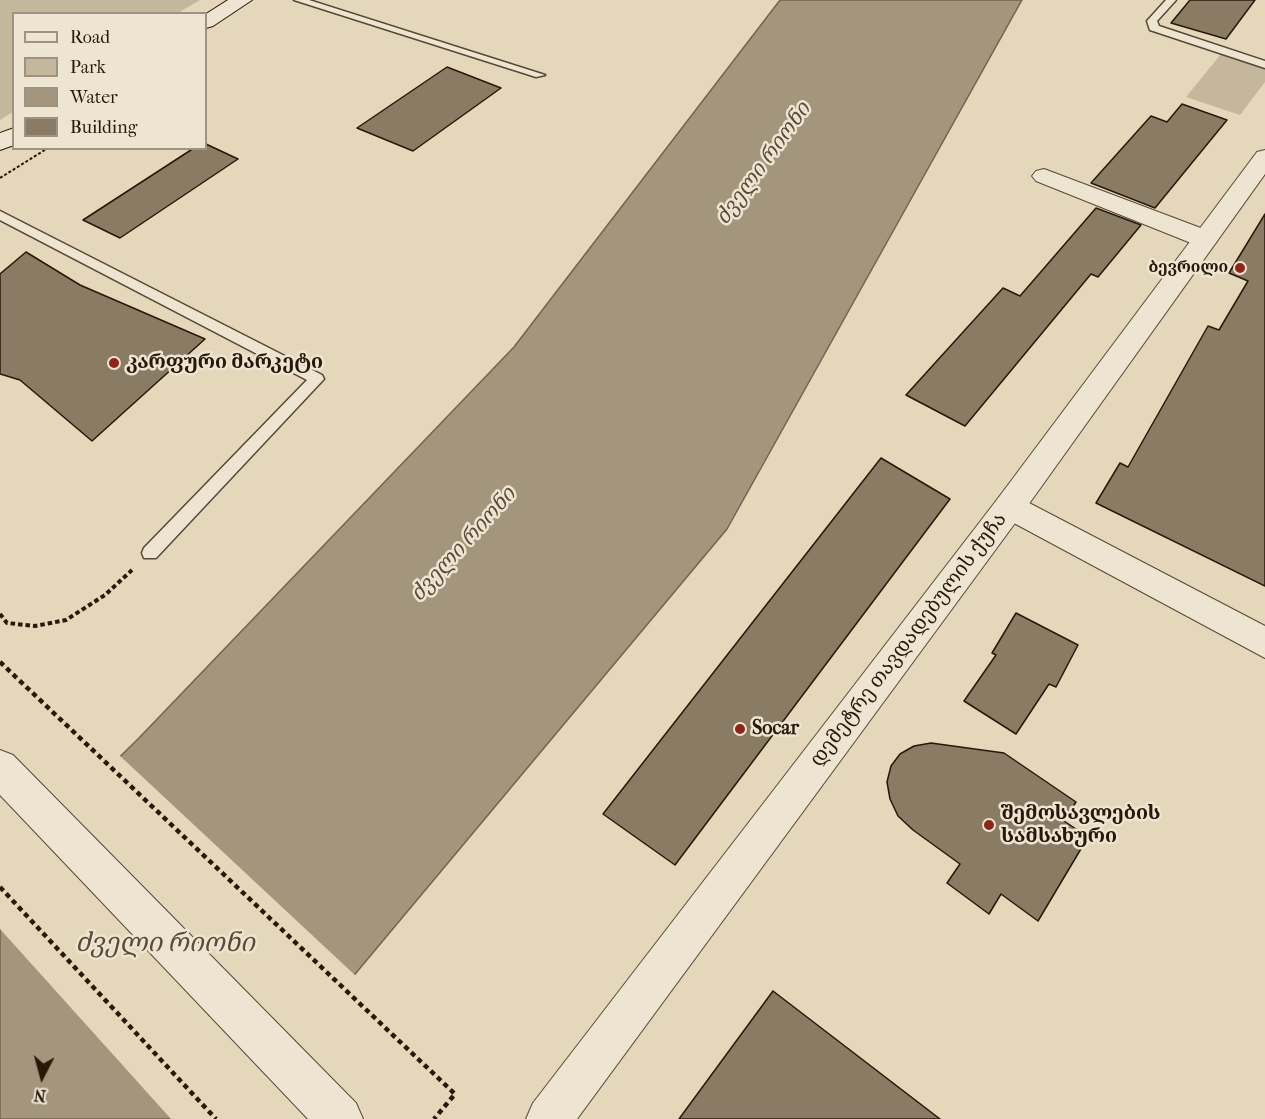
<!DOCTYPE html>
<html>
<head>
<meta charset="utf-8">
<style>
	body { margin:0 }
	#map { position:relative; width:1265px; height:1119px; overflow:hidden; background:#e4d7ba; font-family:"IM FELL French Canon",serif }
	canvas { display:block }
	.legend { position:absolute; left:12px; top:12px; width:195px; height:138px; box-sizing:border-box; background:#ede5d2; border:2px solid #9e9381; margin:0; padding:8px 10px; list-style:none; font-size:18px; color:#281808 }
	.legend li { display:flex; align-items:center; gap:12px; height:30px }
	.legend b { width:30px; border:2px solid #9e9381 }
	.north { position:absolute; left:12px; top:1047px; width:60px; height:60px; -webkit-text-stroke:4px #ede5d2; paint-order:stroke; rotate:186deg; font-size:16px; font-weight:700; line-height:24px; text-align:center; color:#281808 }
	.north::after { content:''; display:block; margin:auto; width:21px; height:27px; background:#281808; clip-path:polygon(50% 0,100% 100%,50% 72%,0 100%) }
</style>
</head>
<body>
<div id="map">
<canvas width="1265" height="1119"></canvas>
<ul class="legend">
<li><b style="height:8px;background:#ede5d2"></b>Road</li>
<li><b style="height:16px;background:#c4b79c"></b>Park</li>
<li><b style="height:16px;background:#a4967d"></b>Water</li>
<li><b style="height:16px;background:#8a7b65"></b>Building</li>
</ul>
<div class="north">N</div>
</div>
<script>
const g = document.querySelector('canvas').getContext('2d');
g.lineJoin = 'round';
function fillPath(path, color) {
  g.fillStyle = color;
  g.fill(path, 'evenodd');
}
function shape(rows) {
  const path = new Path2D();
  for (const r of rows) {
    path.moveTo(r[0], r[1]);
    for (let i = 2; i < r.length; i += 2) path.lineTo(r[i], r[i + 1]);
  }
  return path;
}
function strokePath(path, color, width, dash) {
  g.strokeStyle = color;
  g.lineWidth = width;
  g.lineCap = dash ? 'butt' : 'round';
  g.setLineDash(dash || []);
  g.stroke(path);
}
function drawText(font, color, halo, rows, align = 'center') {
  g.font = font + ' "IM FELL French Canon","Noto Serif Georgian",serif';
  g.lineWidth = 5;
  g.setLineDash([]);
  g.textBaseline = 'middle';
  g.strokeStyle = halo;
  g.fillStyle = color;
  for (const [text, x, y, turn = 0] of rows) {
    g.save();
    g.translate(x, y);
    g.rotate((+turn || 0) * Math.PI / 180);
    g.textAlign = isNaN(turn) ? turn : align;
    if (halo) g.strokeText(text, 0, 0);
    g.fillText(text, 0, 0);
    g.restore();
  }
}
fillPath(shape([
	[0,0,200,0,178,13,14,14,13,112,0,120],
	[1221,54,1265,69,1265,82,1240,115,1186,97]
]), '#c4b79c');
const water = shape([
	[780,0,1022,0,727,529,234,1119,0,1119,0,874,138,739,514,347,780,0]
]);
fillPath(water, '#a4967d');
strokePath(water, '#72644e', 1.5);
fillPath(shape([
	[118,754,357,977,238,1119,171,1119,0,929,0,870]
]), '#e4d7ba');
const building = shape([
	[1190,0,1255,0,1226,39,1171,23,1190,0],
	[447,67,501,88,413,151,357,128,447,67],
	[1182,104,1227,120,1155,208,1091,183,1151,116,1167,122,1182,104],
	[206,144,238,159,120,238,83,220,194,148,206,148,206,144],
	[1096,208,1141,225,1098,277,1091,274,965,426,906,395,1003,288,1020,296,1096,208],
	[1265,214,1265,586,1096,503,1120,463,1128,467,1208,326,1219,330,1248,281,1229,273,1265,214],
	[26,252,80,285,205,339,92,441,20,380,0,374,0,274,26,252],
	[881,458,950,499,675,865,603,814,881,458],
	[1016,613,1078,645,1056,687,1049,684,1016,734,964,701,996,655,992,653,1016,613],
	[931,743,1004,753,1076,802,1064,821,1088,837,1038,921,1001,894,989,914,947,883,960,864,913,830,898,816,890,799,887,782,891,766,900,754,914,746,931,743],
	[773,991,940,1119,679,1119,773,991]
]);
fillPath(building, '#8a7b65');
strokePath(building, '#281808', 1.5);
const service = shape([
	[294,0,309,0,545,75,536,77,294,0],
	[1166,0,1176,0,1157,21,1159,26,1265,61,1265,68,1150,30,1147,21,1166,0],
	[0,211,322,375,324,379,156,558,144,558,142,553,144,548,307,380,0,220,0,211]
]);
const minor = shape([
	[1044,169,1214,233,1218,239,1214,245,1205,247,1196,245,1036,181,1032,176,1036,171,1044,169],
	[1010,493,1265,626,1265,658,999,515,994,506,999,497,1010,493]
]);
const tertiary = shape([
	[1265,150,1265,174,1021,515,577,1119,526,1119,533,1103,999,497,1257,152,1265,150],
	[0,750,13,755,356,1103,363,1119,308,1119,0,795,0,750]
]);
const secondary = shape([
	[228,0,252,0,213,26,206,28,206,14,228,0],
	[14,128,14,145,0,150,0,133,14,128]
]);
strokePath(service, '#574834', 3);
strokePath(minor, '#574834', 2);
strokePath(tertiary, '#574834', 2);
strokePath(secondary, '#281808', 2);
strokePath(shape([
	[0,178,48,148]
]), '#281808', 2, [3, 2]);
strokePath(shape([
	[0,614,7,623,35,626,66,620,105,595,132,570]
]), '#281808', 4, [4.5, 3]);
strokePath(shape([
	[0,662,455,1094,434,1119],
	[0,887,216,1119]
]), '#281808', 4.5, [5, 4]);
fillPath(service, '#ede5d2');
fillPath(minor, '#ede5d2');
fillPath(tertiary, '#ede5d2');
fillPath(secondary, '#ede5d2');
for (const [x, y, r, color] of [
	[1240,268,6,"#8f2418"],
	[114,363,6,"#8f2418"],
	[740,729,6,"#8f2418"],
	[989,825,6,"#8f2418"]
]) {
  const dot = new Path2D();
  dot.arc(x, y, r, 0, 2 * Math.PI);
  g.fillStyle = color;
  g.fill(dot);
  strokePath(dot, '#ede5d2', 2);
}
drawText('bold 16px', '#281808', '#ede5d2', [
	["ბევრილი",1228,268]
], 'right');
drawText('bold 20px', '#281808', '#ede5d2', [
	["კარფური მარკეტი",126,363],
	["Socar",752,729],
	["შემოსავლების",1001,814],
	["სამსახური",1001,837]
], 'left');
drawText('20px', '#281808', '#ede5d2', [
	["დემეტრე თავდადებულის ქუჩა",909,640,-53]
]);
drawText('italic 21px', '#5a4a37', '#ede5d2', [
	["ძველი რიონი",764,164,-54],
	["ძველი რიონი",464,545,-48]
]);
drawText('italic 26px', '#5a4a37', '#ede5d2', [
	["ძველი რიონი",165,945]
]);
</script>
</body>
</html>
